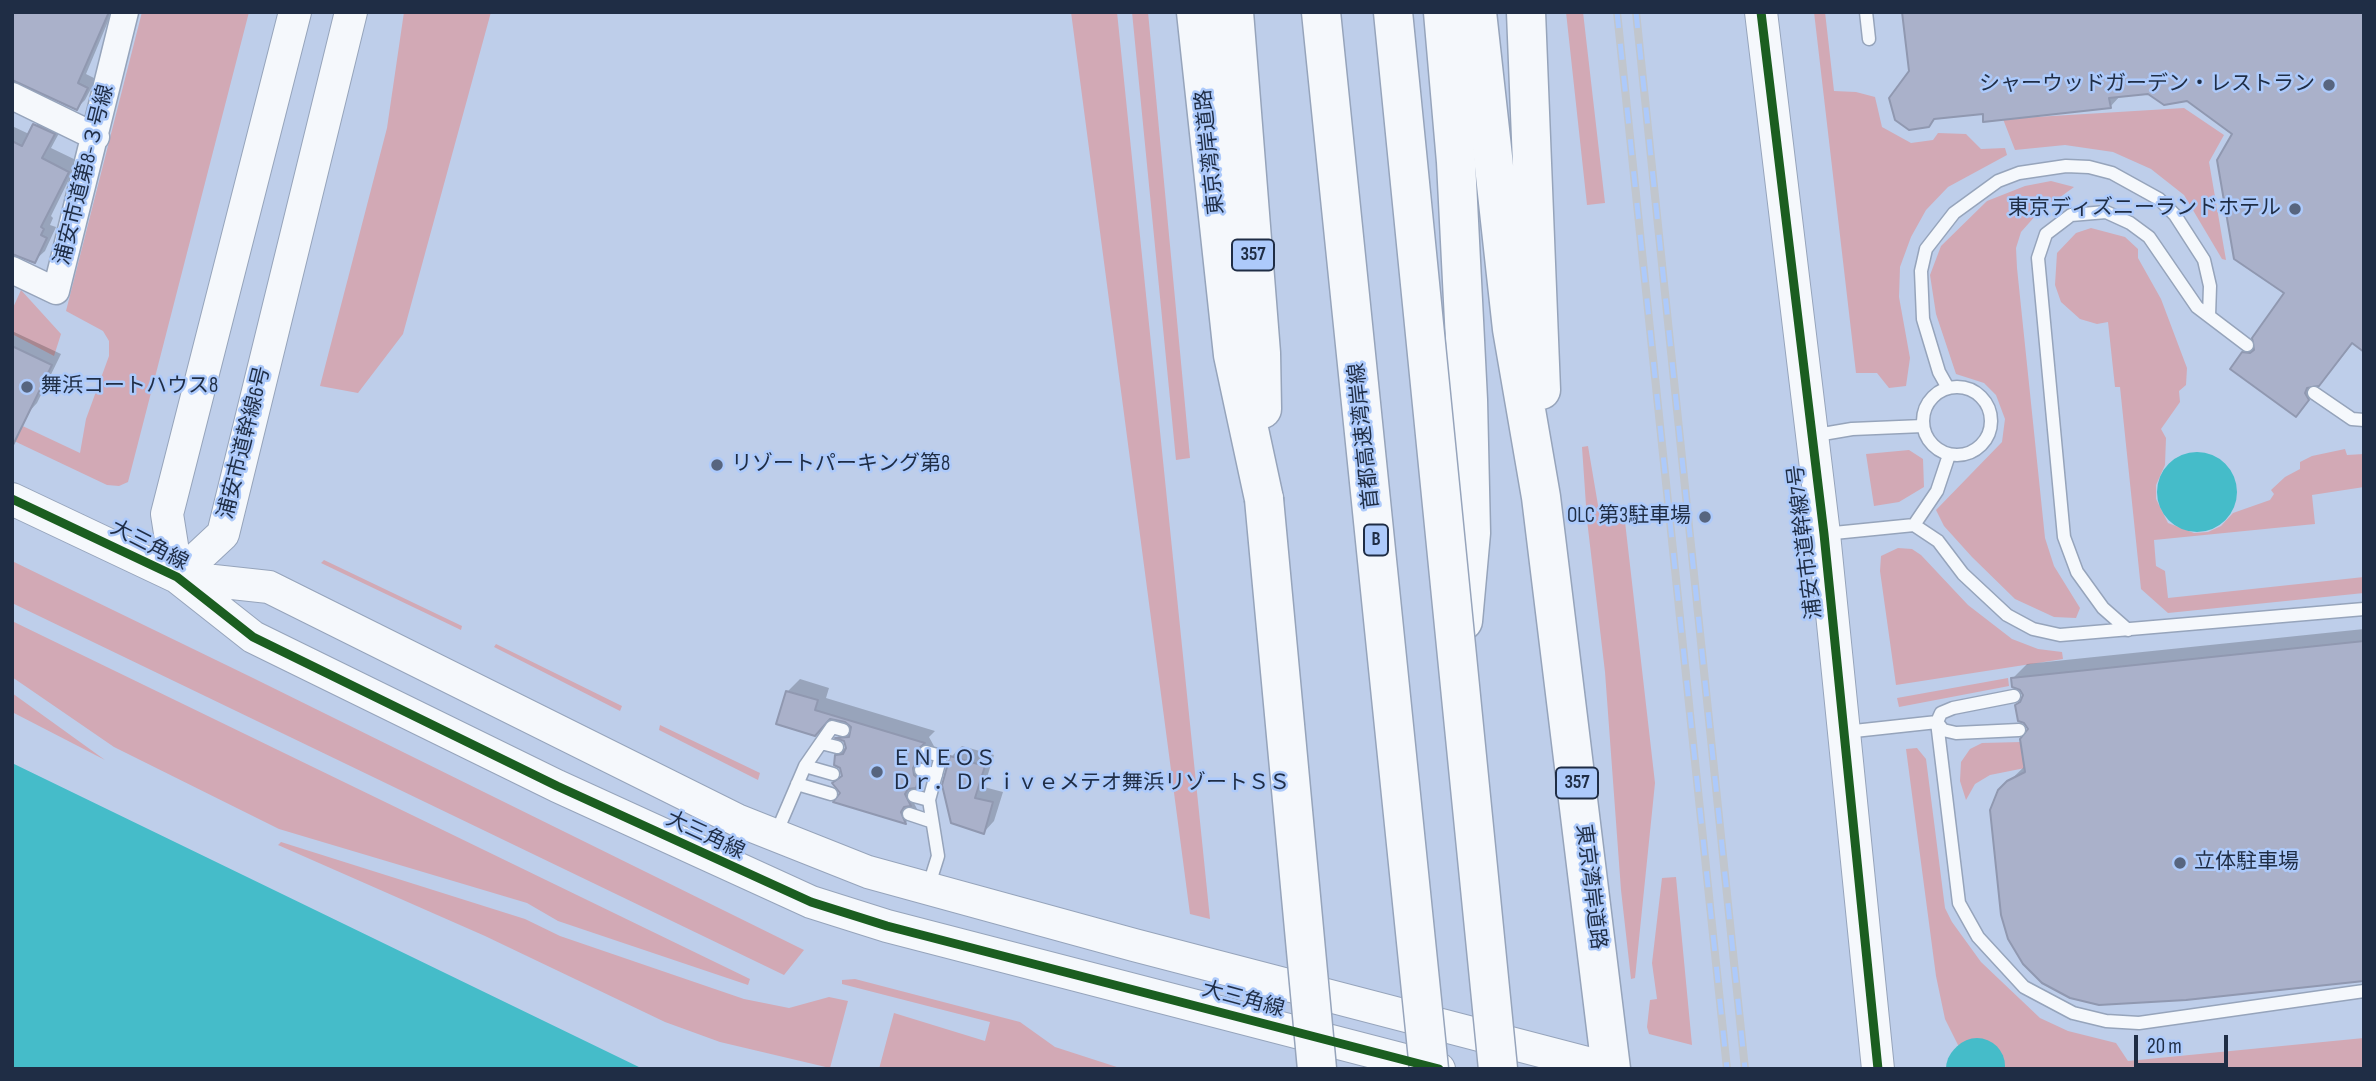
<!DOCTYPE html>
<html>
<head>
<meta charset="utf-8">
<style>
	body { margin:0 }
	#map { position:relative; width:2376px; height:1081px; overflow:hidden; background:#beceea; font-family:"Sofia Sans Condensed",sans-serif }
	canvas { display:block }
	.frame { position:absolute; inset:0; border:14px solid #1f2d45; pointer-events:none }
	.scale { position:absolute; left:2134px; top:1035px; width:94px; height:32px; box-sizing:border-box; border:4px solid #1f2d45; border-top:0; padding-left:9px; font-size:21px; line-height:24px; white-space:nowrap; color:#1f2d45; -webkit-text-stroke:5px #adcafb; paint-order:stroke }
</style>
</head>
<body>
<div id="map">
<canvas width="2376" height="1081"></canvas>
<div class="frame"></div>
<div class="scale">20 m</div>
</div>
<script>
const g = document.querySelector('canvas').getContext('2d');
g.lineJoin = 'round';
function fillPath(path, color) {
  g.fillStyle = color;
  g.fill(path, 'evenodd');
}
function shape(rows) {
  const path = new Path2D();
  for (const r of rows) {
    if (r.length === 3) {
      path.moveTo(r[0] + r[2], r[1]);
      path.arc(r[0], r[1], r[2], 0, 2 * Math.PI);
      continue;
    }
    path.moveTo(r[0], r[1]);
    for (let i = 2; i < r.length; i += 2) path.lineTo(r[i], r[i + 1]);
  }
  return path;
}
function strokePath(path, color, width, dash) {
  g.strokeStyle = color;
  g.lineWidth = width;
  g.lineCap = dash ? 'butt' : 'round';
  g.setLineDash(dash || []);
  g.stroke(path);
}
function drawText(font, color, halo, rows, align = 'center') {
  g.font = font + ' "Sofia Sans Condensed","Noto Sans JP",sans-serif';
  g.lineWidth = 5;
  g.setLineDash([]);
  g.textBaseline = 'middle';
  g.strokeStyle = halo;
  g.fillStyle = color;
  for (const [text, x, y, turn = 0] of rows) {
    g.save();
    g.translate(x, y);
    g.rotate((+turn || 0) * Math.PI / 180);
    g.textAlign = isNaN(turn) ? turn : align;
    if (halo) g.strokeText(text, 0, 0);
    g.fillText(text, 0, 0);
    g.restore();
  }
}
fillPath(shape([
	[142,12,249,12,128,482,119,486,107,485,12,440,12,421,80,453,86,419,109,356,109,341,103,331,66,311],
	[404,12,491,12,403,334,358,393,320,386,387,128],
	[1071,12,1117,12,1210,919,1190,914],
	[1132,12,1148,12,1190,458,1176,460],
	[1566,12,1583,12,1605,203,1587,205],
	[1814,12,1825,12,1834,91,1856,92,1875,97,1882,127,1911,143,1933,140,1938,133,1966,134,1981,149,2005,148,2007,155,1948,187,1926,210,1911,237,1900,267,1899,297,1910,358,1906,386,1889,388,1877,373,1856,373],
	[2184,108,2224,135,2209,162,2226,260,2222,259,2184,195,2151,169,2113,152,2065,145,2015,150,2003,119],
	[2051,181,2074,187,2037,214,2021,232,2016,248,2017,268,2045,538,2054,566,2080,608,2076,618,2054,617,2015,599,1972,557,1944,526,1936,510,2002,442,2005,419,1996,395,1984,383,1956,374,1936,314,1930,275,1941,246,1987,201,2025,186],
	[2091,228,2125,237,2138,249,2138,258,2161,299,2187,368,2186,385,2179,391,2180,402,2161,429,2166,438,2165,465,2156,485,2156,499,2168,523,2194,533,2208,532,2221,526,2233,513,2270,500,2274,494,2271,490,2285,477,2300,469,2300,462,2312,456,2345,449,2347,455,2364,454,2364,487,2312,495,2315,524,2154,540,2156,566,2165,571,2168,598,2364,577,2364,593,2168,613,2141,589,2120,387,2115,387,2108,322,2097,324,2080,319,2061,302,2055,285,2057,253,2076,233],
	[21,290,61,334,54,356,12,334,12,310],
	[1588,446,1600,517,1624,513,1655,783,1635,978,1631,979,1621,890,1605,672,1587,520,1582,447],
	[1909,450,1923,459,1924,487,1899,502,1874,506,1866,454],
	[1898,548,1912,549,1921,555,1968,605,2012,639,2038,649,2062,652,2063,659,1896,685,1880,571,1881,556],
	[324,560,462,626,461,630,321,563],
	[12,561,253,678,804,950,784,975,12,603],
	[12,621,750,979,748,985,558,921,527,903,279,829,114,747,12,677],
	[496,644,622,706,620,711,494,647],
	[2008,678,2009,686,1899,707,1897,698],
	[12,693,105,760,12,712],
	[660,725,760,773,758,780,659,730],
	[2021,742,2025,768,1990,775,1975,784,1966,800,1960,781,1961,762,1970,749,1982,743],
	[1917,748,1926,759,1945,908,1952,922,1981,962,2040,1018,2068,1031,2116,1043,2128,1061,2364,1038,2364,1069,1982,1069,1958,1045,1945,1019,1936,976,1906,749],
	[281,842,525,919,560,936,744,999,789,1008,829,997,848,1001,830,1068,720,1042,665,1022,485,936,278,845],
	[1676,877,1692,1045,1649,1034,1647,1027,1650,1000,1657,999,1652,963,1662,878],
	[855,979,1020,1022,1055,1047,1123,1069,879,1069,894,1013,985,1041,990,1022,842,984,842,980]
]), '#d2a9b5');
fillPath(shape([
	[2197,492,40],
	[12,763,643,1069,12,1069]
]), '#45bcc9');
fillPath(shape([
	[12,12,112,12,86,74,96,79,85,100,77,108],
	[2364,12,2354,342,2296,415,2243,353,2255,342,2286,293,2234,133,2187,99,2148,92,2121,95,2110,107,1937,117,1929,126,1896,119],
	[45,114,64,124,51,148,78,161,51,216,53,218,50,225,56,227,45,251,34,261,12,251,12,126,29,134],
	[12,331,61,354,37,403,27,414,12,407],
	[2364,629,2364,979,1999,791,2026,765,2030,731,2025,695,2012,679,2027,664],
	[800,679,829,688,826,698,935,731,929,737,935,748,925,758,930,766,928,773,918,783,923,792,913,801,918,811,906,822,836,801,842,793,835,783,843,774,836,756,847,746,845,740,838,737,851,725,847,720,831,717,815,734,787,692],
	[962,746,994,755,984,787,1003,792,994,821,984,832,951,757]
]), '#0003');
strokePath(shape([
	[1974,1069,1977,1066]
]), '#45bcc9', 56);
const building = shape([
	[12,12,109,12,78,83,88,88,77,110,12,80,12,12],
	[1902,12,2364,12,2364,352,2352,343,2319,386,2307,388,2305,393,2309,400,2296,417,2230,369,2242,352,2250,353,2254,350,2252,338,2284,293,2234,259,2217,160,2232,134,2187,101,2164,105,2148,94,2109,98,2111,108,1983,122,1983,114,1934,119,1929,127,1909,130,1895,120,1889,98,1909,71,1902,12],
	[33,124,55,134,42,158,69,172,41,227,44,229,41,235,47,238,35,263,12,254,12,141,22,146,33,124],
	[12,346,52,365,12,447,12,346],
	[2364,641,2364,981,2186,1000,2099,1005,2070,998,2042,983,2023,964,2008,939,2001,915,1990,810,1998,790,2007,781,2025,772,2020,739,2028,729,2024,723,2018,721,2015,705,2020,702,2023,695,2020,690,2012,687,2011,678,2364,641],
	[786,691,818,700,815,710,925,743,917,750,923,762,916,763,913,768,914,775,919,779,916,788,908,789,905,794,911,806,904,807,901,812,906,824,833,802,840,793,832,783,842,776,840,768,834,765,835,755,843,754,846,748,844,741,835,738,849,737,851,727,845,722,830,719,815,736,776,724,786,691],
	[950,756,985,766,975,798,993,802,984,834,951,823,942,785,950,756]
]);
fillPath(building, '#aab1ca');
strokePath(building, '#9098b0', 2);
const service = shape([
	[1866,12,1869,39],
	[1957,421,34],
	[1948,388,1939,372,1923,319,1921,271,1926,249,1954,213,1998,181,2019,173,2066,166,2089,167,2112,173,2159,199,2175,215,2204,260,2210,286,2209,316],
	[2314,393,2352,419,2364,420],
	[1811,436,1852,429,1923,426],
	[1914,525,1937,491,1949,455],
	[1824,534,1914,525,1938,541,1963,574,2007,615,2033,629,2060,635,2364,609],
	[2128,630,2103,608,2077,572,2064,537,2038,258,2046,234,2071,215,2106,212,2130,223,2149,237,2197,307,2247,345],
	[1937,722,1959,903,1978,937,2024,987,2073,1013,2106,1021,2139,1023,2364,991],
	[1937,722,1943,730,1956,733,2019,730],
	[1845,732,1937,722,1941,713,1953,708,2014,696],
	[821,743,837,747],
	[926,752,941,756,929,800,938,856,928,888],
	[805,766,833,774],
	[921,770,936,775],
	[797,784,831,794],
	[914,796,929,800],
	[909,814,930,821],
	[775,836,805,766,832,727,843,730]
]);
const minor = shape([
	[12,96,96,137],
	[12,270,56,291,125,12]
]);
const tertiary = shape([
	[1761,12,1824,534,1878,1069],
	[12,499,177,577,253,637,557,786,811,902,887,926,1439,1069],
	[177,577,269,587,737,820,868,872,1134,945,1610,1069],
	[177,577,223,534,351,12],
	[177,577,167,514,295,12]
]);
const trunk = shape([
	[1196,12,1233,355,1264,499],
	[1234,12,1261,353,1262,409],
	[1477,12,1512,329,1541,497,1611,1069],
	[1526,12,1541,390]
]);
const motorway = shape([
	[1443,12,1456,162,1468,400,1471,533,1463,621]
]);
strokePath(service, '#96a4bb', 15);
strokePath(minor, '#96a4bb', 29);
strokePath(tertiary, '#96a4bb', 34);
strokePath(trunk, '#96a4bb', 41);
strokePath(motorway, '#96a4bb', 41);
strokePath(service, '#f5f8fc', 12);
strokePath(minor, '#f5f8fc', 26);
strokePath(tertiary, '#f5f8fc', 32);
strokePath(trunk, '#f5f8fc', 38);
strokePath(motorway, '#f5f8fc', 38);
const rail = shape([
	[1617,12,1727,1069],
	[1636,12,1745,1069]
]);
strokePath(rail, '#c1c6cd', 8);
strokePath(rail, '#adcafb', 5, [16]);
const trunkBridge = shape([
	[1264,499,1317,1069]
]);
const motorwayBridge = shape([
	[1321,12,1429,1069],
	[1393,12,1498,1069]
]);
strokePath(trunkBridge, '#96a4bb', 41, []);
strokePath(motorwayBridge, '#96a4bb', 41, []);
strokePath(trunkBridge, '#f5f8fc', 38);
strokePath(motorwayBridge, '#f5f8fc', 38);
strokePath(shape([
	[1761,12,1824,534,1878,1069],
	[12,499,177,577,253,637,557,786,811,902,887,926,1439,1069]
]), '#1b5e20', 9);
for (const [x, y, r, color] of [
	[2329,85,7,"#57657f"],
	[2295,209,7,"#57657f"],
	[27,387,7,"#57657f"],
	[717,465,7,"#57657f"],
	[1705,517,7,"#57657f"],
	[877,772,7,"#57657f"],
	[2180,863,7,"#57657f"]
]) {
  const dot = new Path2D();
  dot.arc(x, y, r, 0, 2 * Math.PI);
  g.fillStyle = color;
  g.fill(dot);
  strokePath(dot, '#adcafb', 2.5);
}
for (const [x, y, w] of [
	[1253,255,42],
	[1376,540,24],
	[1577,783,42]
]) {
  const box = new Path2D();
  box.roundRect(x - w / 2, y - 15.5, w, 31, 5);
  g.fillStyle = '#adcafb';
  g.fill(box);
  strokePath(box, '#1f2d45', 2);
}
drawText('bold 19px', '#1f2d45', null, [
	["357",1253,255],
	["B",1376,540],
	["357",1577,783]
]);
drawText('21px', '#1f2d45', '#adcafb', [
	["シャーウッドガーデン・レストラン",2315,85,"right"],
	["東京ディズニーランドホテル",2281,209,"right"],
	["舞浜コートハウス8",41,387],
	["リゾートパーキング第8",731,465],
	["OLC 第3駐車場",1691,517,"right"],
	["ＥＮＥＯＳ",891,760],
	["Ｄｒ．Ｄｒｉｖｅメテオ舞浜リゾートＳＳ",891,784],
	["立体駐車場",2194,863]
], 'left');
drawText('21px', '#1f2d45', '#adcafb', [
	["東京湾岸道路",1211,152,-96],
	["浦安市道第8-３号線",85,175,-76],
	["首都高速湾岸線",1365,436,-96],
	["浦安市道幹線6号",245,443,-76],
	["浦安市道幹線7号",1806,542,-97],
	["大三角線",149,546,27],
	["大三角線",705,836,25],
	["東京湾岸道路",1590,887,83],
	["大三角線",1243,1000,15]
]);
</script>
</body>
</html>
